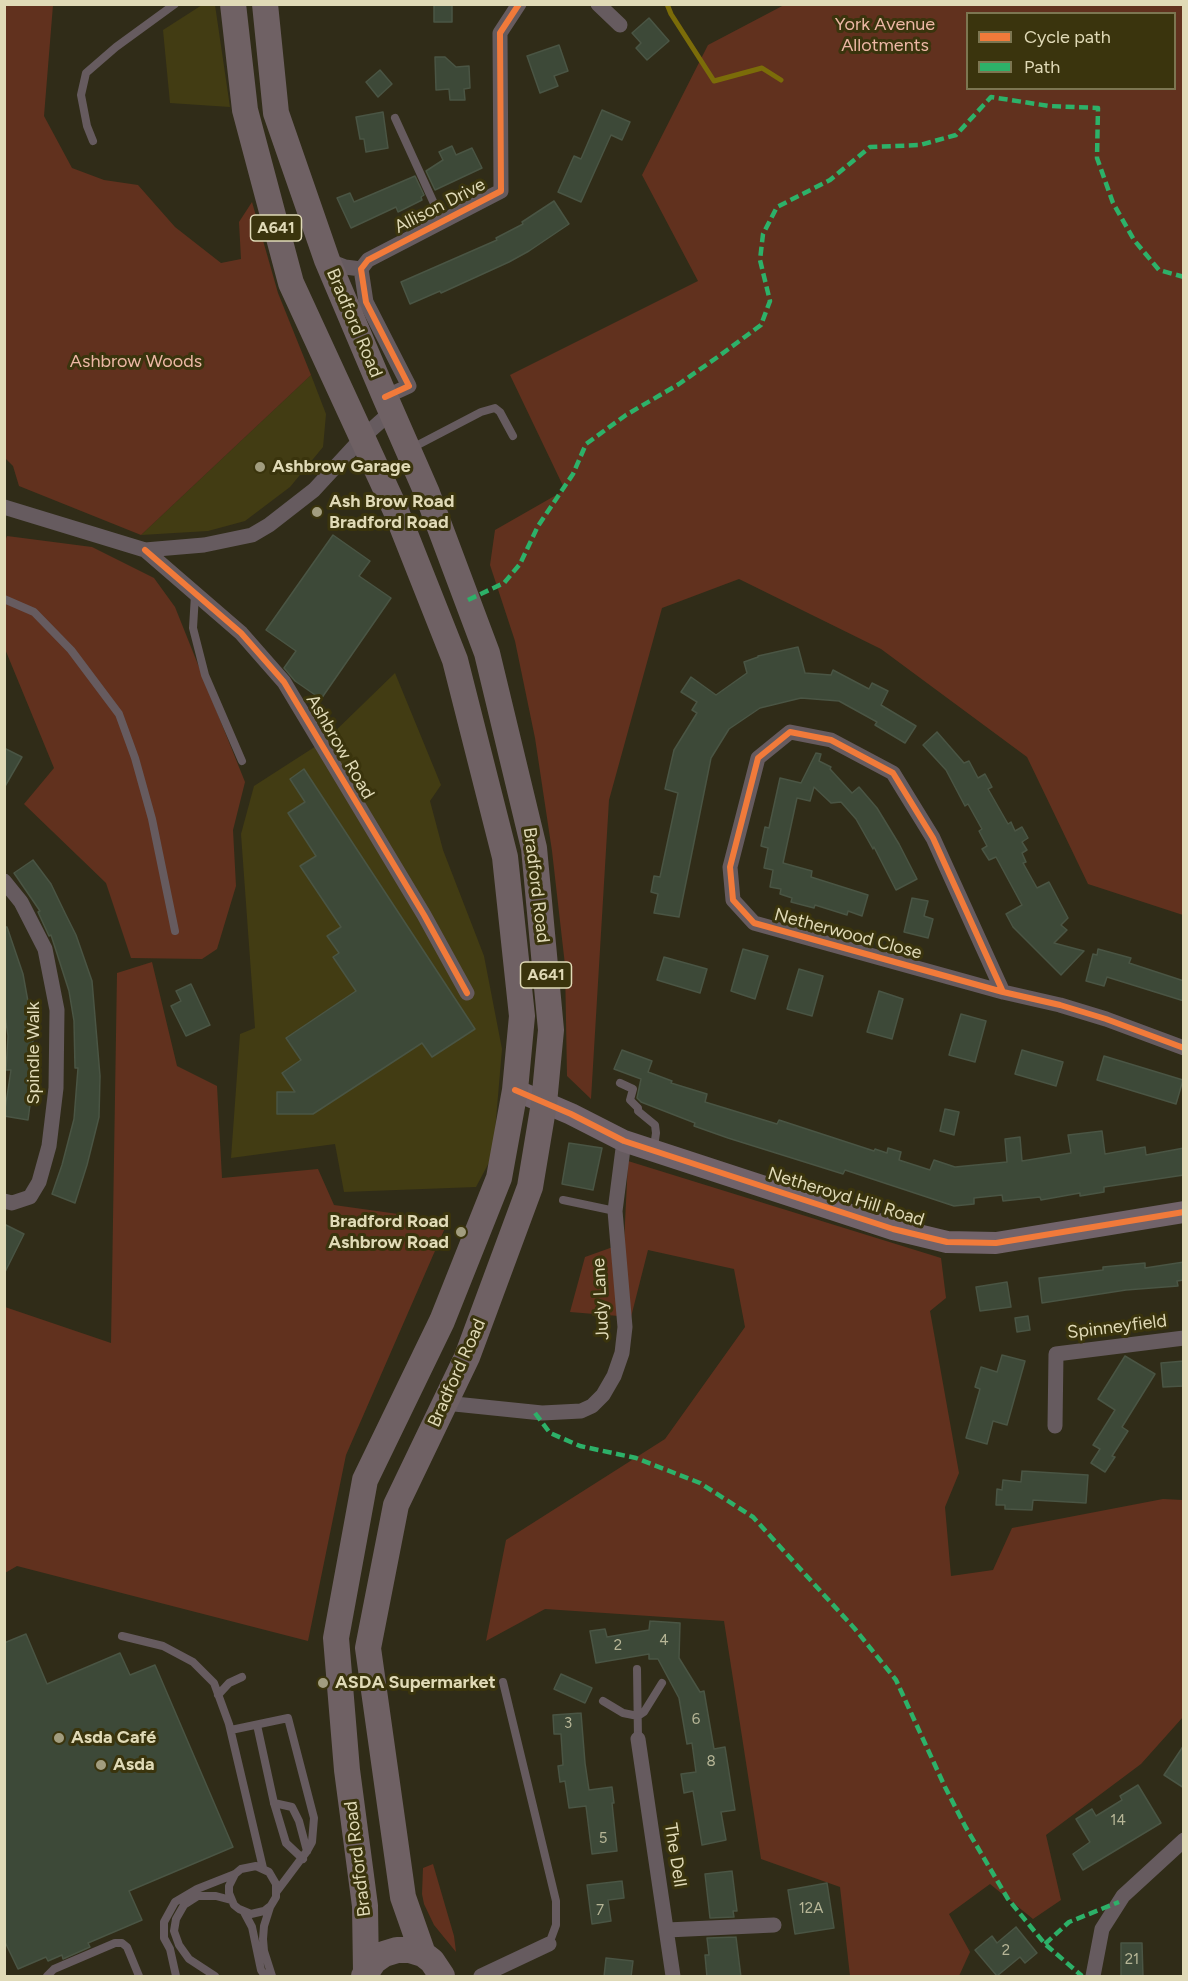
<!DOCTYPE html>
<html>
<head>
<meta charset="utf-8">
<style>
	body { margin:0 }
	#map { position:relative; width:1188px; height:1981px; overflow:hidden; background:#302c18; font-family:Figtree,sans-serif }
	canvas { display:block }
	.frame { position:absolute; inset:0; border:6px solid #e0dab7; pointer-events:none }
	.legend { position:absolute; left:966px; top:12px; width:210px; height:78px; box-sizing:border-box; background:#3a340d; border:2px solid #7c7651; margin:0; padding:8px 10px; list-style:none; font-size:18px; color:#e0dab7 }
	.legend li { display:flex; align-items:center; gap:12px; height:30px }
	.legend b { width:30px; border:2px solid #7c7651 }
</style>
</head>
<body>
<div id="map">
<canvas width="1188" height="1981"></canvas>
<div class="frame"></div>
<ul class="legend">
<li><b style="height:8px;background:#f17a3a"></b>Cycle path</li>
<li><b style="height:8px;background:#2db169"></b>Path</li>
</ul>
</div>
<script>
const g = document.querySelector('canvas').getContext('2d');
g.lineJoin = 'round';
function fillPath(path, color) {
  g.fillStyle = color;
  g.fill(path, 'evenodd');
}
function shape(rows) {
  const path = new Path2D();
  for (const r of rows) {
    path.moveTo(r[0], r[1]);
    for (let i = 2; i < r.length; i += 2) path.lineTo(r[i], r[i + 1]);
  }
  return path;
}
function strokePath(path, color, width, dash) {
  g.strokeStyle = color;
  g.lineWidth = width;
  g.lineCap = dash ? 'butt' : 'round';
  g.setLineDash(dash || []);
  g.stroke(path);
}
function drawText(font, color, halo, rows, align = 'center') {
  g.font = font + ' Figtree,sans-serif';
  g.lineWidth = 6;
  g.setLineDash([]);
  g.textBaseline = 'middle';
  g.strokeStyle = halo;
  g.fillStyle = color;
  for (const [text, x, y, turn = 0] of rows) {
    g.save();
    g.translate(x, y);
    g.rotate((+turn || 0) * Math.PI / 180);
    g.textAlign = isNaN(turn) ? turn : align;
    if (halo) g.strokeText(text, 0, 0);
    g.fillText(text, 0, 0);
    g.restore();
  }
}
fillPath(shape([
	[202,5,215,5,230,107,170,103,163,30],
	[311,375,326,414,323,447,290,487,245,521,208,531,141,535],
	[395,673,441,785,430,801,443,850,484,956,502,1049,493,1155,476,1187,344,1192,335,1144,231,1158,240,1034,255,1028,241,834,254,786,327,739]
]), '#423c13');
fillPath(shape([
	[786,4,1183,5,1183,915,1088,884,1027,757,881,649,739,579,662,608,609,800,591,1099,567,1076,565,965,552,851,535,738,515,641,490,565,495,530,565,490,510,375,698,281,642,175,708,45],
	[968,14,1174,14,1174,88,968,88],
	[4,5,53,5,44,116,72,168,104,180,138,185,175,227,221,263,241,259,239,222,252,202,278,293,311,375,141,535,19,486,13,466,5,458],
	[7,536,92,547,154,578,175,607,245,782,233,830,236,886,217,949,202,959,131,958,106,883,24,804,54,768,5,649,4,544],
	[152,962,177,1066,217,1086,222,1178,318,1169,334,1205,448,1221,346,1455,308,1641,17,1566,5,1573,5,1307,111,1343,117,973],
	[628,1161,941,1258,946,1298,930,1311,959,1473,945,1507,951,1576,993,1570,1012,1528,1163,1499,1183,1500,1183,1717,1141,1764,1046,1835,1061,1900,1033,1919,990,1884,949,1914,970,1952,959,1976,850,1976,840,1887,761,1859,724,1621,545,1609,486,1641,506,1540,665,1439,745,1327,734,1269,648,1250,631,1317,570,1312,585,1257,624,1243],
	[433,1864,454,1936,456,1952,434,1925,424,1904,422,1894,423,1868]
]), '#61311e');
strokePath(shape([
	[667,4,671,14,714,81,762,68,781,80]
]), '#7b6c09', 5);
const building = shape([
	[434,4,452,4,452,22,434,22,434,4],
	[649,18,669,41,647,60,636,48,641,43,632,33,649,18],
	[559,45,568,71,554,76,558,86,540,93,527,56,559,45],
	[435,57,445,57,456,67,469,66,470,88,464,89,465,100,450,100,449,89,436,90,435,57],
	[380,70,392,84,378,97,366,82,380,70],
	[602,110,630,122,622,140,611,135,581,202,558,192,574,156,581,159,602,110],
	[383,112,388,148,366,152,364,139,360,139,356,117,383,112],
	[452,146,456,155,472,148,482,168,435,190,426,171,443,160,439,152,452,146],
	[415,176,424,195,421,197,422,200,398,212,396,207,351,228,337,198,350,193,354,202,415,176],
	[554,201,569,224,529,251,509,262,441,293,440,291,410,304,401,282,497,240,496,238,523,224,522,222,554,201],
	[333,535,370,561,359,576,391,598,321,699,295,681,284,668,296,651,266,630,333,535],
	[798,647,805,673,831,675,833,670,869,689,872,683,888,691,881,705,916,726,905,743,875,725,877,722,839,701,801,698,760,708,729,729,711,758,679,917,654,913,658,894,651,892,654,876,660,877,678,793,665,789,674,750,697,713,692,710,697,702,681,692,691,677,716,695,747,673,744,662,758,657,758,656,798,647],
	[937,732,964,763,969,761,978,778,985,774,992,787,988,789,1008,824,1011,822,1015,831,1022,827,1028,838,1022,842,1027,850,1022,853,1026,862,1023,863,1037,888,1049,882,1068,918,1061,925,1067,930,1054,943,1084,951,1061,975,1013,927,1006,914,1022,905,996,857,989,860,982,849,987,846,979,831,982,829,968,804,965,806,946,770,923,745,937,732],
	[4,748,22,757,4,788,4,748],
	[816,753,821,754,819,761,831,767,830,769,852,793,859,787,877,808,899,844,917,879,896,890,874,847,873,849,856,819,841,802,831,803,814,787,810,801,797,798,783,863,812,871,811,877,868,895,862,916,848,911,847,915,815,905,814,908,791,902,792,898,780,894,781,889,770,887,773,870,764,868,768,848,761,846,765,827,769,828,780,778,801,783,816,753],
	[304,769,475,1029,432,1057,422,1043,313,1114,277,1114,277,1092,295,1092,282,1073,301,1060,286,1038,356,991,333,957,339,953,327,936,341,927,300,866,316,856,288,813,305,802,290,779,304,769],
	[33,860,51,884,65,913,76,935,92,981,100,1076,99,1117,87,1165,75,1203,52,1194,62,1165,74,1119,78,1068,75,1068,74,1021,69,991,51,935,49,936,38,912,40,911,14,873,33,860],
	[912,898,928,901,924,916,933,919,928,938,904,932,912,898],
	[4,927,7,927,23,974,33,1029,32,1090,28,1120,4,1116,11,1070,6,1070,8,1036,4,1008,4,927],
	[743,949,768,956,755,999,731,991,743,949],
	[1098,949,1131,958,1129,963,1184,981,1184,1001,1107,977,1104,986,1086,981,1093,954,1097,955,1098,949],
	[664,957,707,969,700,993,657,980,664,957],
	[799,969,823,976,812,1016,787,1009,799,969],
	[191,984,210,1025,186,1036,171,1006,181,1001,176,991,191,984],
	[879,991,903,999,892,1039,867,1032,879,991],
	[961,1014,986,1021,975,1062,949,1055,961,1014],
	[622,1050,652,1061,648,1072,672,1081,671,1083,707,1094,705,1102,777,1124,779,1120,874,1151,875,1149,887,1153,888,1148,901,1152,899,1160,930,1170,934,1160,955,1167,1007,1162,1005,1139,1020,1137,1022,1161,1071,1153,1068,1135,1102,1131,1105,1154,1145,1147,1146,1155,1184,1148,1184,1175,1104,1187,1104,1192,1080,1196,1080,1193,1041,1200,1040,1197,1003,1201,1002,1195,974,1198,974,1204,954,1206,845,1170,843,1174,728,1138,694,1126,695,1123,641,1102,637,1098,641,1079,614,1069,622,1050],
	[1022,1050,1063,1062,1056,1086,1015,1074,1022,1050],
	[1104,1056,1183,1080,1176,1104,1097,1080,1104,1056],
	[945,1109,959,1112,954,1135,940,1131,945,1109],
	[569,1143,602,1148,593,1190,562,1184,569,1143],
	[4,1224,24,1234,4,1274,4,1224],
	[1184,1262,1184,1280,1177,1281,1178,1286,1126,1290,1042,1303,1039,1278,1103,1270,1103,1267,1145,1263,1145,1268,1184,1262],
	[1007,1282,1011,1307,980,1311,976,1287,1007,1282],
	[1028,1316,1030,1330,1017,1332,1015,1318,1028,1316],
	[1002,1355,1025,1361,1007,1425,993,1421,987,1444,966,1438,980,1389,975,1387,981,1367,997,1372,1002,1355],
	[1125,1356,1155,1374,1122,1427,1128,1431,1112,1456,1115,1457,1105,1472,1091,1463,1100,1449,1093,1445,1115,1410,1098,1399,1125,1356],
	[1184,1361,1184,1386,1163,1387,1161,1363,1184,1361],
	[1022,1471,1088,1475,1086,1503,1033,1500,1032,1510,1005,1509,1005,1505,996,1505,997,1489,1002,1490,1003,1480,1021,1482,1022,1471],
	[650,1621,680,1623,679,1658,700,1692,704,1691,714,1749,725,1747,735,1810,721,1812,726,1840,702,1845,693,1791,684,1793,681,1774,696,1772,692,1743,687,1744,679,1698,658,1659,649,1659,649,1654,596,1663,590,1631,605,1629,607,1637,649,1630,650,1621],
	[26,1634,47,1684,120,1653,130,1675,155,1665,233,1847,129,1891,142,1920,88,1943,90,1947,63,1959,62,1955,48,1961,46,1957,18,1969,4,1940,4,1643,26,1634],
	[561,1674,592,1688,585,1703,554,1689,561,1674],
	[581,1713,585,1763,589,1790,612,1787,614,1803,612,1803,617,1851,592,1854,586,1806,569,1808,565,1781,560,1782,558,1766,563,1765,561,1734,554,1734,553,1715,581,1713],
	[1184,1745,1184,1788,1164,1775,1184,1745],
	[1138,1785,1161,1823,1083,1870,1073,1854,1090,1842,1076,1819,1092,1809,1096,1816,1122,1800,1120,1796,1138,1785],
	[732,1871,737,1911,733,1911,734,1917,710,1918,705,1874,732,1871],
	[622,1881,624,1898,608,1900,611,1921,592,1924,587,1885,622,1881],
	[827,1883,834,1928,795,1934,788,1890,827,1883],
	[1016,1927,1037,1953,1025,1963,1020,1957,997,1976,975,1950,992,1936,997,1943,1016,1927],
	[736,1937,741,1977,707,1977,705,1955,709,1955,707,1938,736,1937],
	[1121,1943,1142,1943,1143,1977,1121,1977,1121,1943],
	[606,1958,633,1961,631,1977,604,1977,606,1958]
]);
fillPath(building, '#3d4938');
strokePath(building, '#4a5544', 1.5);
strokePath(shape([
	[395,118,442,221],
	[93,141,87,126,81,95,86,73,116,47,175,4],
	[412,448,481,412,495,408,500,412,513,436],
	[195,595,193,628,205,675,242,761],
	[4,599,34,612,71,650,119,714,135,758,152,819,175,931],
	[620,1083,633,1089,630,1100,638,1108,638,1111,655,1125,656,1133,654,1147],
	[563,1200,615,1211],
	[122,1636,163,1646,193,1662,214,1683,229,1724,263,1868],
	[637,1669,638,1739],
	[503,1682,556,1901,556,1925,549,1944],
	[218,1695,229,1683,242,1677],
	[603,1701,623,1713,638,1716,644,1712,662,1683],
	[257,1725,274,1803,286,1843,303,1859],
	[231,1730,288,1718,314,1818,312,1842,307,1851,277,1891],
	[274,1803,292,1807,299,1821,307,1851],
	[235,1874,229,1886,229,1893,234,1905,239,1909,251,1914,264,1911,269,1907],
	[244,1912,252,1927,261,1970,265,1976],
	[47,1976,54,1969,115,1943,122,1943,127,1947,139,1976],
	[176,1976,170,1949,164,1938,164,1922,175,1902,197,1889,235,1874,241,1869,256,1866,269,1872,276,1884,276,1897,270,1907,264,1926,263,1939,264,1951,272,1976],
	[215,1976,189,1959,179,1945,174,1931,176,1919,184,1905,198,1896,216,1896,231,1900]
]), '#665b5f', 8);
strokePath(shape([
	[598,4,620,25],
	[327,260,345,267,361,269],
	[385,397,409,386,366,302,361,269,368,260,501,191,500,33,519,4],
	[4,507,145,550,204,545,252,535,269,525,314,490,362,438,391,412],
	[145,550,241,633,284,682,424,915,467,993],
	[4,881,21,902,45,949,57,1010,56,1088,49,1146,39,1182,30,1197,12,1203,4,1201],
	[1003,992,933,838,893,773,831,740,790,732,758,758,730,867,733,900,754,923,1003,992,1060,1005,1106,1019,1184,1048],
	[445,1403,542,1413,581,1411,592,1406,603,1395,614,1376,622,1353,625,1327,615,1211,624,1141],
	[1055,1426,1056,1354,1184,1338],
	[638,1739,673,1976],
	[667,1930,774,1925],
	[481,1976,549,1944],
	[1093,1976,1102,1929,1123,1896,1184,1840]
]), '#665b5f', 15);
strokePath(shape([
	[515,1090,571,1114,624,1141,893,1229,947,1242,996,1243,1184,1212]
]), '#71636a', 22);
strokePath(shape([
	[233,4,245,110,291,283,396,511,455,660,505,857,522,1016,515,1090,499,1178,442,1321,365,1480,336,1638,347,1770,365,1906,366,1972],
	[265,4,276,113,327,260,385,397,427,493,487,653,534,848,551,1030,544,1103,530,1187,467,1357,396,1505,368,1648,403,1897,423,1954],
	[364,1976,374,1961,384,1954,397,1950,410,1950,423,1954,432,1961,442,1976]
]), '#6f6164', 26);
strokePath(shape([
	[468,600,504,583,520,564,538,526,573,474,586,444,626,415,679,384,719,356,761,325,770,301,760,260,763,234,777,207,830,180,870,147,920,145,956,135,991,97,1049,106,1098,108,1097,158,1113,203,1134,240,1159,270,1184,277],
	[535,1413,550,1433,580,1446,636,1458,700,1483,753,1517,855,1629,896,1680,945,1787,965,1826,1008,1899,1045,1944,1082,1976],
	[1045,1944,1069,1922,1119,1902]
]), '#2db169', 4.5, [9, 4.5]);
strokePath(shape([
	[385,397,409,386,366,302,361,269,368,260,501,191,500,33,519,4],
	[145,550,241,633,284,682,424,915,467,993],
	[1003,992,933,838,893,773,831,740,790,732,758,758,730,867,733,900,754,923,1003,992,1060,1005,1106,1019,1184,1048],
	[515,1090,571,1114,624,1141,893,1229,947,1242,996,1243,1184,1212]
]), '#f17a3a', 6);
for (const [x, y, r, color] of [
	[260,467,6,"#a29d7f"],
	[317,512,6,"#a29d7f"],
	[461,1232,6,"#a29d7f"],
	[323,1683,6,"#a29d7f"],
	[59,1738,6,"#a29d7f"],
	[101,1765,6,"#a29d7f"]
]) {
  const dot = new Path2D();
  dot.arc(x, y, r, 0, 2 * Math.PI);
  g.fillStyle = color;
  g.fill(dot);
  strokePath(dot, '#3a340d', 2);
}
drawText('15px', '#b7b697', null, [
	["4",664,1641],
	["2",618,1646],
	["6",696,1720],
	["3",568,1724],
	["8",711,1762],
	["14",1118,1821],
	["5",603,1839],
	["12A",811,1909],
	["7",600,1911],
	["2",1006,1951],
	["21",1132,1960]
]);
for (const [x, y, w] of [
	[276,228,51],
	[546,975,51]
]) {
  const box = new Path2D();
  box.roundRect(x - w / 2, y - 13, w, 26, 4.5);
  g.fillStyle = '#3a340d';
  g.fill(box);
  strokePath(box, '#e0dab7', 1.5);
}
drawText('bold 16px', '#e0dab7', null, [
	["A641",276,228],
	["A641",546,975]
]);
drawText('18px', '#edb7a5', '#3a340d', [
	["York Avenue",885,25],
	["Allotments",885,46],
	["Ashbrow Woods",136,362]
]);
drawText('18px', '#e0dab7', '#3a340d', [
	["Allison Drive",440,206,-27],
	["Bradford Road",354,323,67],
	["Ashbrow Road",340,747,60],
	["Bradford Road",536,885,83],
	["Netherwood Close",848,934,15],
	["Spindle Walk",34,1053,-90],
	["Netheroyd Hill Road",846,1197,17],
	["Judy Lane",601,1299,-93],
	["Spinneyfield",1117,1327,-7],
	["Bradford Road",457,1373,-66],
	["The Dell",675,1855,81],
	["Bradford Road",358,1859,-97]
]);
drawText('bold 18px', '#e0dab7', '#3a340d', [
	["Ashbrow Garage",272,467],
	["Ash Brow Road",329,502],
	["Bradford Road",329,523],
	["Bradford Road",449,1222,"right"],
	["Ashbrow Road",449,1243,"right"],
	["ASDA Supermarket",335,1683],
	["Asda Café",71,1738],
	["Asda",113,1765]
], 'left');
</script>
</body>
</html>
